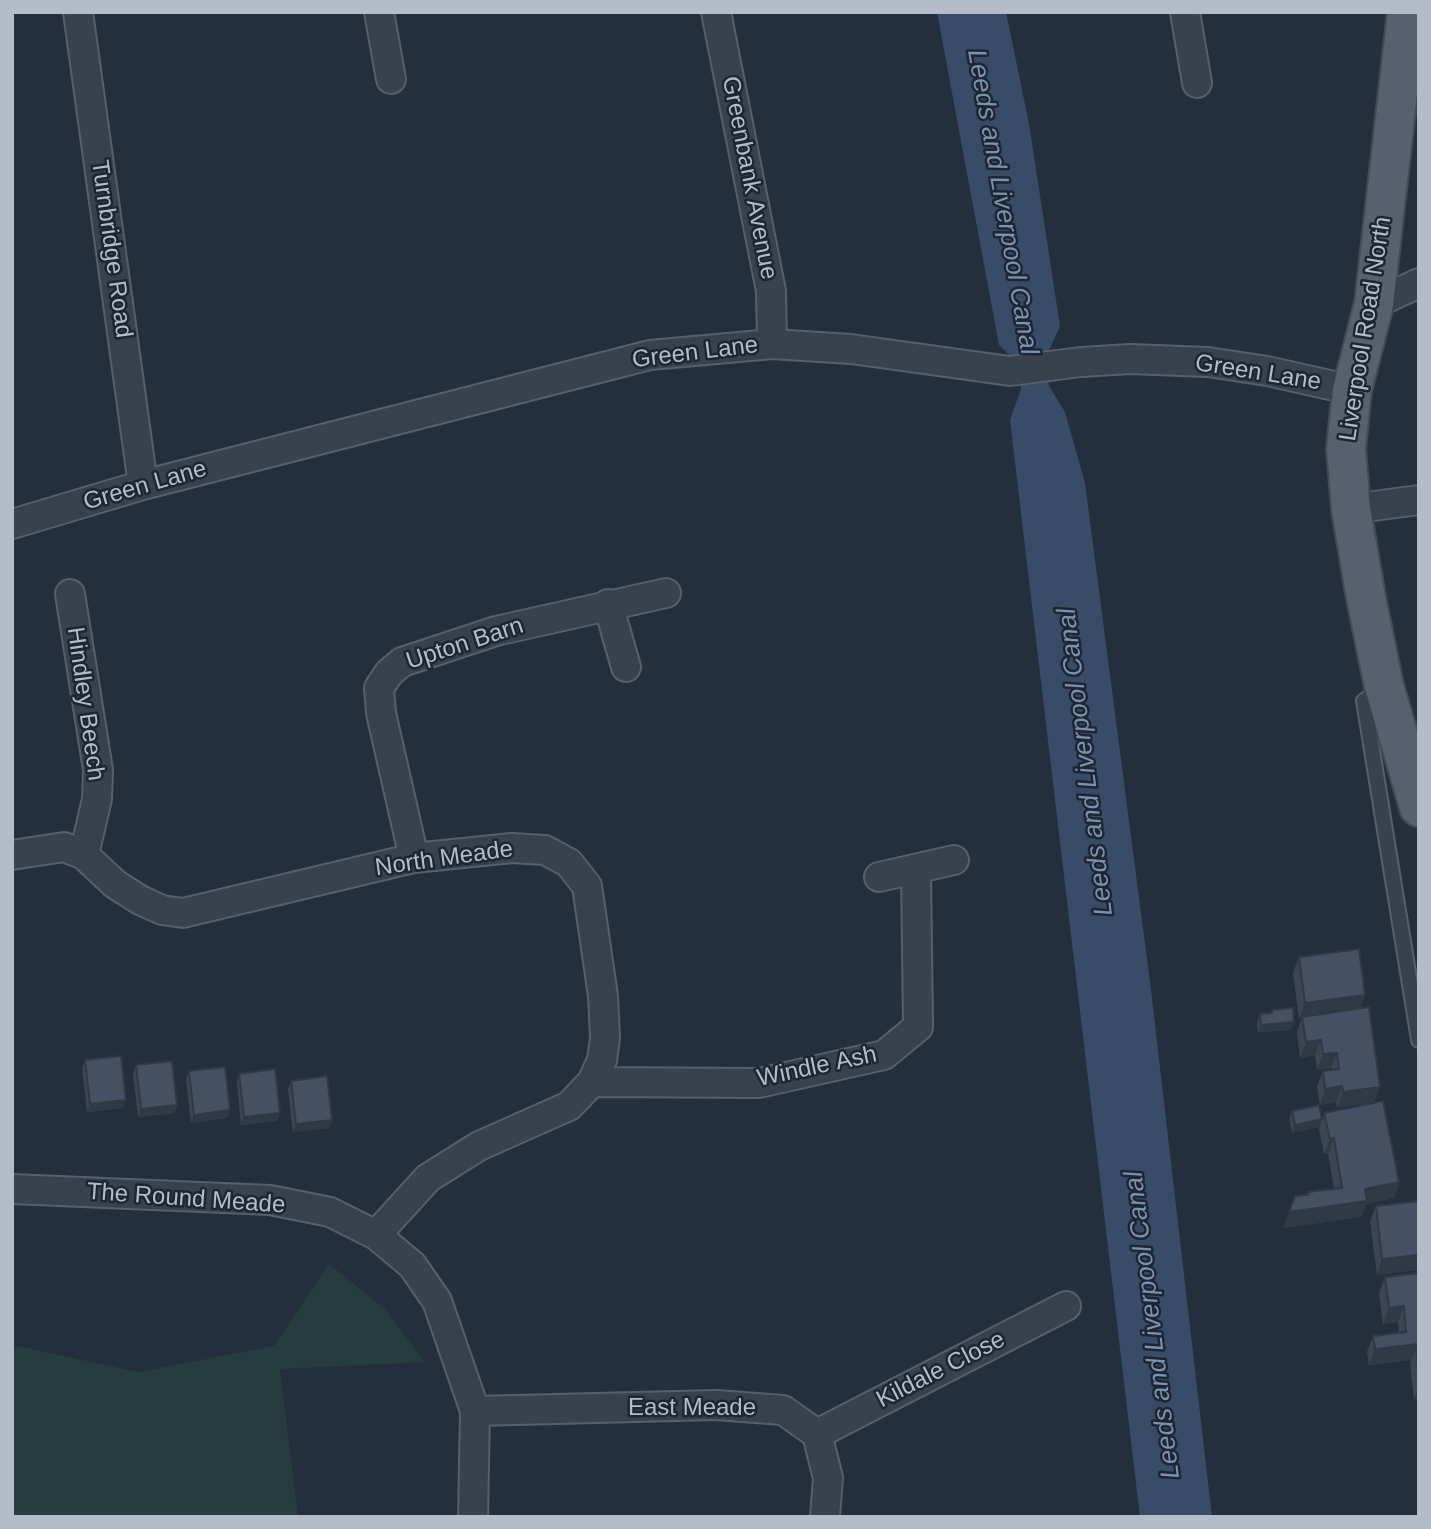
<!DOCTYPE html>
<html>
<head>
<meta charset="utf-8">
<style>
	body { margin:0 }
	#map { position:relative; width:1431px; height:1529px; overflow:hidden; background:#242f3e; font-family:Helvetica,sans-serif }
	canvas { display:block }
	.frame { position:absolute; inset:0; border:14px solid #b4bcc9; pointer-events:none }
</style>
</head>
<body>
<div id="map">
<canvas width="1431" height="1529"></canvas>
<div class="frame"></div>
</div>
<script>
const g = document.querySelector('canvas').getContext('2d');
g.lineJoin = 'round';
function fillPath(path, color) {
  g.fillStyle = color;
  g.fill(path, 'evenodd');
}
function shape(rows) {
  const path = new Path2D();
  for (const r of rows) {
    path.moveTo(r[0], r[1]);
    for (let i = 2; i < r.length; i += 2) path.lineTo(r[i], r[i + 1]);
  }
  return path;
}
function strokePath(path, color, width, dash) {
  g.strokeStyle = color;
  g.lineWidth = width;
  g.lineCap = dash ? 'butt' : 'round';
  g.setLineDash(dash || []);
  g.stroke(path);
}
function drawText(font, color, halo, rows, align = 'center') {
  g.font = font + ' Helvetica,sans-serif';
  g.lineWidth = 5;
  g.setLineDash([]);
  g.textBaseline = 'middle';
  g.strokeStyle = halo;
  g.fillStyle = color;
  for (const [text, x, y, turn = 0] of rows) {
    g.save();
    g.translate(x, y);
    g.rotate((+turn || 0) * Math.PI / 180);
    g.textAlign = isNaN(turn) ? turn : align;
    if (halo) g.strokeText(text, 0, 0);
    g.fillText(text, 0, 0);
    g.restore();
  }
}
fillPath(shape([
	[329,1264,385,1309,425,1362,280,1369,298,1517,12,1517,12,1345,138,1372,274,1346]
]), '#263c3f');
fillPath(shape([
	[937,12,1006,12,1029,124,1060,326,1045,359,1049,386,1065,412,1085,483,1151,990,1212,1517,1140,1517,1010,420,1021,389,1018,364,999,345]
]), '#394c67');
const lane = shape([
	[1381,689,1364,701,1419,1040]
]);
const street = shape([
	[78,12,143,485],
	[379,12,391,79],
	[716,12,771,291,772,344],
	[1185,12,1197,83],
	[1374,304,1419,283],
	[1351,509,1419,500],
	[12,524,143,485,650,355,772,344,851,349,1010,371,1081,362,1130,359,1208,362,1267,371,1352,390],
	[70,594,98,770,97,799,84,855],
	[608,604,626,667],
	[12,855,64,847,84,855,115,884,140,900,162,910,183,913,414,858,512,848,545,850,569,863,587,886,603,996,605,1038,602,1060,592,1082,569,1106,479,1146,428,1178,376,1235],
	[414,858,381,713,379,688,389,673,402,662,496,631,666,593],
	[879,877,954,860],
	[592,1082,759,1083,884,1055,918,1027,916,869],
	[12,1189,270,1200,330,1212,376,1235,412,1265,437,1301,475,1411,473,1517],
	[475,1411,716,1405,783,1410,817,1434,828,1478,825,1517],
	[817,1434,1066,1306]
]);
const primary = shape([
	[1407,12,1374,304,1352,390,1346,449,1351,509,1366,598,1384,686,1419,807]
]);
strokePath(lane, '#565f6c', 18);
strokePath(street, '#565f6c', 32);
strokePath(primary, '#414a57', 42);
strokePath(lane, '#38414e', 14);
strokePath(street, '#38414e', 28);
strokePath(primary, '#56606e', 38);
fillPath(shape([
	[1299,957,1365,995,1360,1009,1374,1103,1399,1182,1394,1198,1366,1204,1361,1217,1283,1228,1308,1192,1334,1189,1328,1154,1324,1154,1319,1129,1324,1113,1370,1103,1337,1108,1336,1102,1320,1105,1317,1087,1323,1071,1332,1070,1331,1068,1317,1070,1315,1055,1300,1058,1297,1032,1302,1018,1299,1019,1293,973],
	[1272,1010,1291,1030,1258,1032,1257,1022,1260,1014,1271,1013],
	[85,1060,123,1108,87,1112,82,1068],
	[136,1065,177,1105,174,1113,138,1117,133,1073],
	[189,1071,230,1110,227,1118,191,1123,186,1079],
	[239,1074,280,1113,277,1121,241,1125,237,1082],
	[291,1081,329,1128,293,1132,288,1089],
	[1292,1111,1322,1119,1319,1127,1292,1133,1289,1119],
	[1376,1206,1417,1270,1377,1275,1370,1221],
	[1419,1273,1419,1398,1414,1399,1410,1364,1411,1360,1369,1365,1367,1352,1373,1336,1399,1333,1398,1322,1383,1324,1379,1293,1385,1277],
	[1419,1408,1419,1428,1417,1413]
]), '#3b4654');
fillPath(shape([
	[1365,995,1359,1011,1299,1019,1305,1003],
	[1294,1022,1291,1030,1258,1032,1261,1025],
	[1321,1040,1315,1055,1300,1058,1306,1042],
	[1337,1053,1331,1068,1317,1070,1323,1054],
	[1342,1086,1336,1102,1320,1105,1325,1089],
	[1380,1087,1374,1103,1337,1108,1343,1092],
	[126,1100,123,1108,87,1112,90,1104],
	[177,1105,174,1113,138,1117,141,1109],
	[230,1110,227,1118,191,1123,194,1115],
	[280,1113,277,1121,241,1125,244,1117],
	[1322,1119,1319,1127,1292,1133,1295,1125],
	[332,1120,329,1128,293,1132,296,1124],
	[1334,1138,1328,1154,1324,1154,1330,1139],
	[1399,1182,1394,1198,1366,1204,1361,1217,1283,1228,1289,1212,1365,1189],
	[1419,1255,1419,1266,1417,1270,1377,1275,1382,1259],
	[1404,1306,1398,1322,1383,1324,1389,1308],
	[1419,1344,1419,1359,1416,1348,1411,1360,1369,1365,1375,1349],
	[1419,1385,1419,1398,1414,1399]
]), '#303945');
const building = shape([
	[1359,949,1365,995,1305,1003,1299,957,1359,949],
	[1369,1007,1380,1087,1343,1092,1342,1086,1325,1089,1323,1071,1339,1069,1337,1053,1323,1054,1321,1040,1306,1042,1302,1017,1369,1007],
	[1293,1008,1294,1022,1261,1025,1260,1014,1272,1013,1272,1010,1293,1008],
	[121,1056,126,1100,90,1104,85,1060,121,1056],
	[172,1061,177,1105,141,1109,136,1065,172,1061],
	[225,1067,230,1110,194,1115,189,1071,225,1067],
	[275,1069,280,1113,244,1117,239,1074,275,1069],
	[327,1076,332,1120,296,1124,291,1081,327,1076],
	[1383,1101,1399,1182,1365,1189,1367,1201,1289,1212,1295,1196,1308,1195,1308,1192,1342,1188,1334,1138,1330,1139,1324,1113,1383,1101],
	[1319,1105,1322,1119,1295,1125,1292,1111,1319,1105],
	[1419,1201,1419,1255,1382,1259,1376,1206,1419,1201],
	[1419,1273,1419,1344,1375,1349,1373,1336,1406,1332,1404,1306,1389,1308,1385,1277,1419,1273],
	[1416,1348,1419,1348,1419,1377,1416,1348]
]);
fillPath(building, '#455162');
strokePath(building, '#303945', 2);
drawText('24px', '#b4bcc9', '#1d2633', [
	["Greenbank Avenue",749,178,79],
	["Turnbridge Road",111,249,82],
	["Liverpool Road North",1366,329,-81],
	["Green Lane",695,353,-7],
	["Green Lane",1258,373,9],
	["Green Lane",145,486,-16],
	["Upton Barn",465,644,-18],
	["Hindley Beech",85,704,82],
	["North Meade",444,859,-8],
	["Windle Ash",817,1067,-12],
	["The Round Meade",186,1199,4],
	["Kildale Close",941,1370,-27],
	["East Meade",692,1408]
]);
drawText('italic 26px', '#7c92b1', '#1d2633', [
	["Leeds and Liverpool Canal",1002,202,80],
	["Leeds and Liverpool Canal",1086,762,-97],
	["Leeds and Liverpool Canal",1153,1325,-97]
]);
</script>
</body>
</html>
